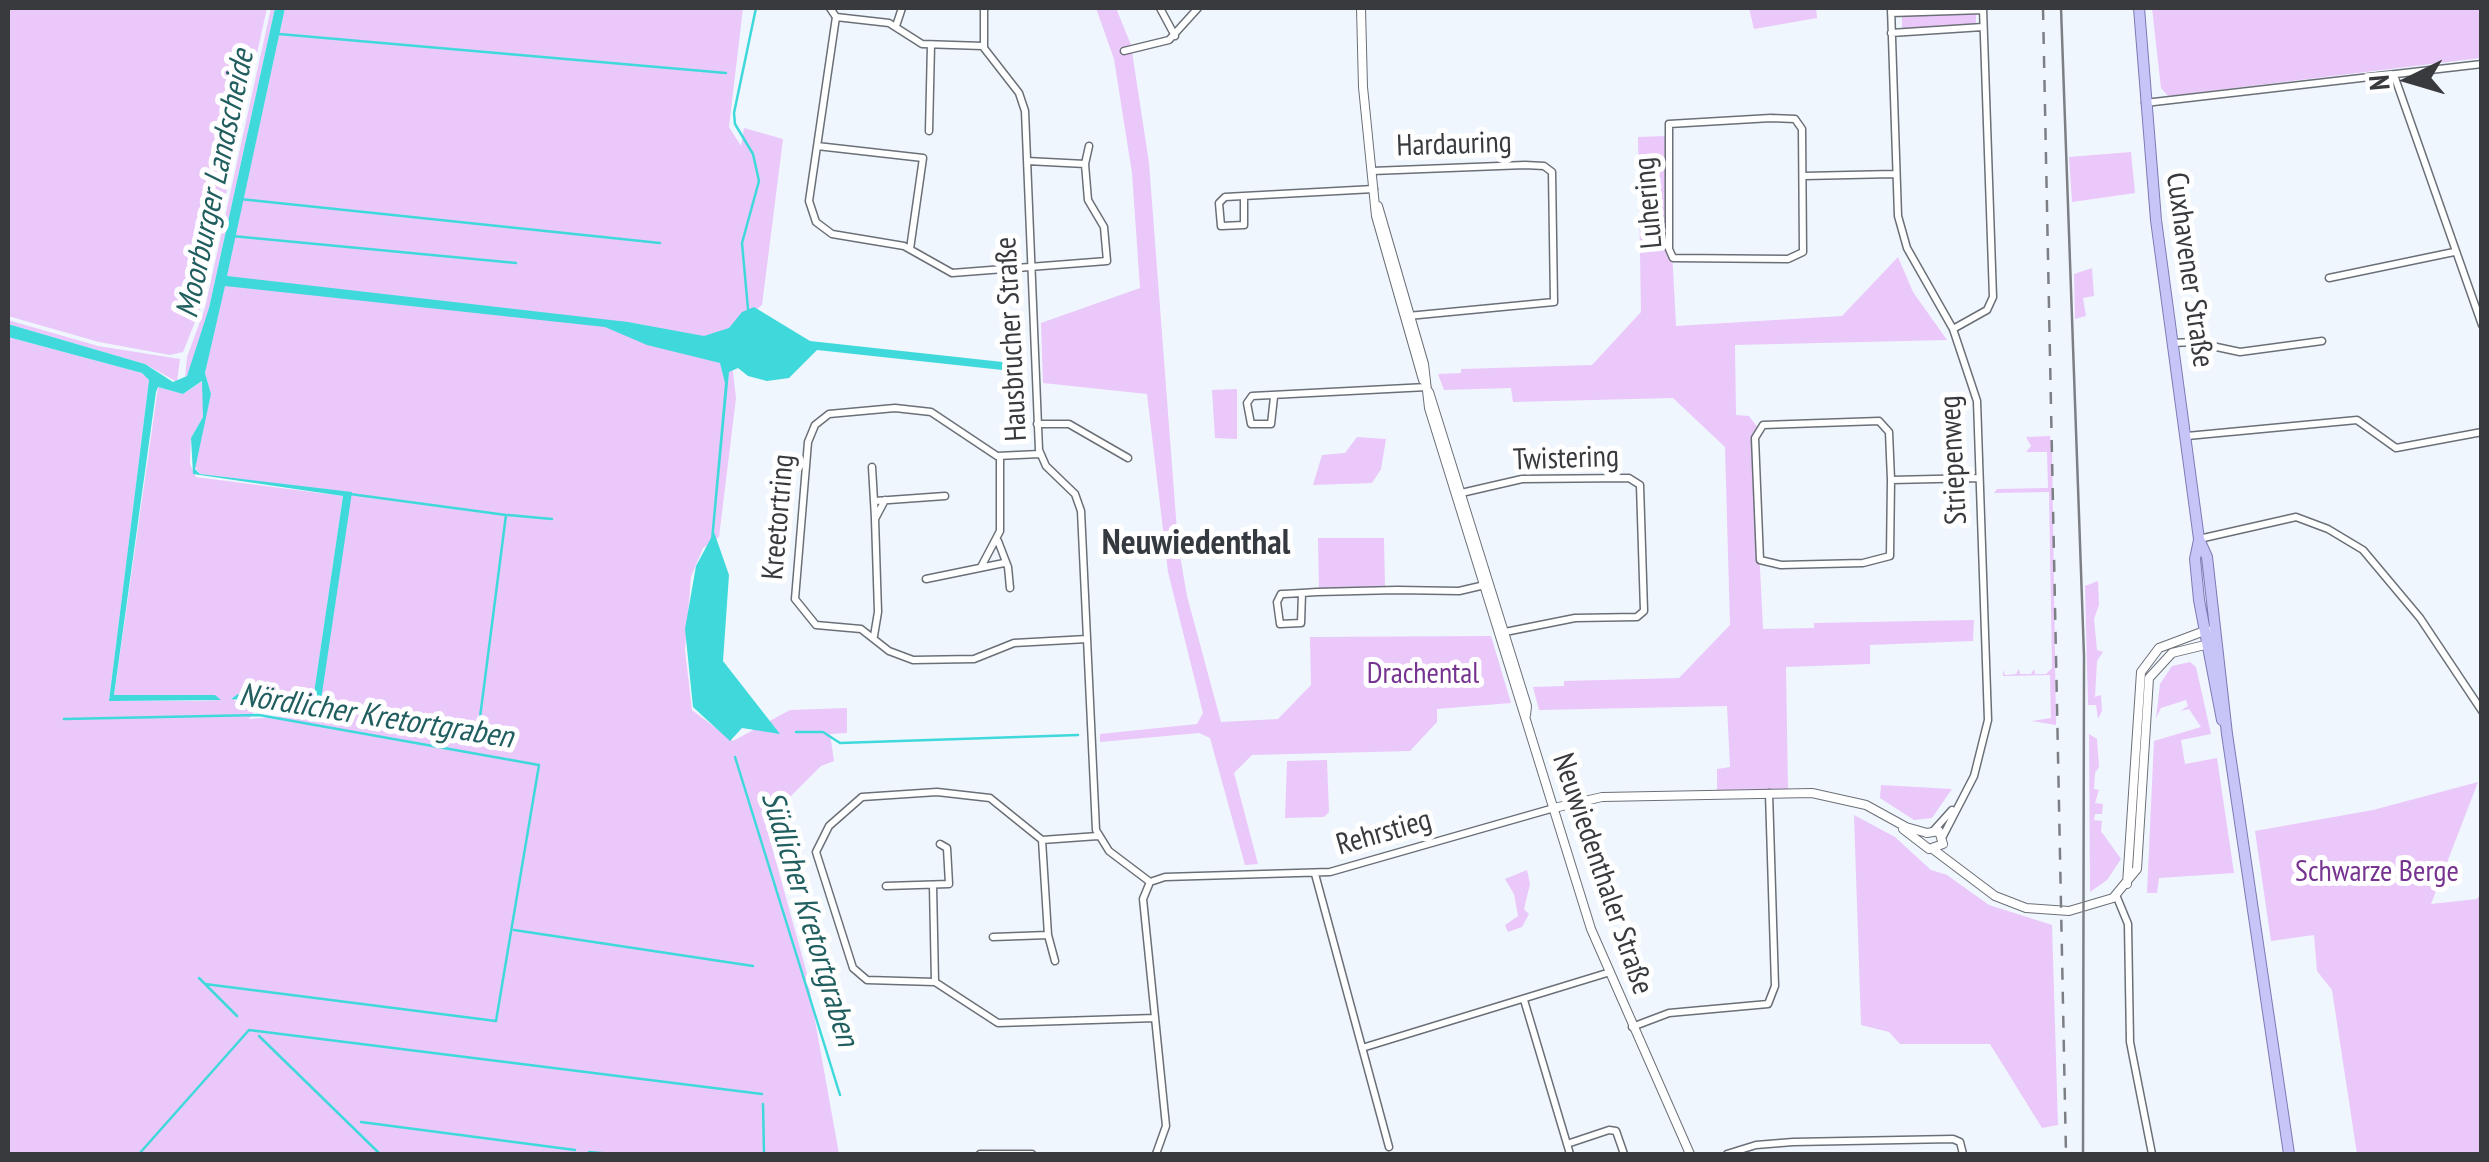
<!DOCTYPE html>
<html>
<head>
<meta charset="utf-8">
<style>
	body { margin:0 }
	#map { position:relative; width:2489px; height:1162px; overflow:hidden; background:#f0f6fe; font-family:"PT Sans Narrow",sans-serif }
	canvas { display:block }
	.frame { position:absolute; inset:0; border:10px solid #383a3e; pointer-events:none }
	.north { position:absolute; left:2359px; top:30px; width:100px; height:100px; -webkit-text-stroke:8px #fff; paint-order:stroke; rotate:265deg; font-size:28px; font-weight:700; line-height:40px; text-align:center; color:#383a3e }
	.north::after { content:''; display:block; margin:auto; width:35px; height:45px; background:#383a3e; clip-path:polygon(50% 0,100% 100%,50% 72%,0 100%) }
</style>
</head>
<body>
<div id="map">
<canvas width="2489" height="1162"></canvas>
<div class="frame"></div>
<div class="north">N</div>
</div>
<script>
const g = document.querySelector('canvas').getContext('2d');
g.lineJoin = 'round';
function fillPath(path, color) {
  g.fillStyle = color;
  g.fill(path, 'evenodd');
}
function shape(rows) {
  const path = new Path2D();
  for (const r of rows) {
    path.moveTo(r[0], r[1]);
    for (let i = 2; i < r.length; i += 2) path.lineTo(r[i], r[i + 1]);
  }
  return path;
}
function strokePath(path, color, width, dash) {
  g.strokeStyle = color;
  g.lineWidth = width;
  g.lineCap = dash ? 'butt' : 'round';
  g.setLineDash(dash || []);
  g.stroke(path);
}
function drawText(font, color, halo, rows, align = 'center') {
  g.font = font + ' "PT Sans Narrow",sans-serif';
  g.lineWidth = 10;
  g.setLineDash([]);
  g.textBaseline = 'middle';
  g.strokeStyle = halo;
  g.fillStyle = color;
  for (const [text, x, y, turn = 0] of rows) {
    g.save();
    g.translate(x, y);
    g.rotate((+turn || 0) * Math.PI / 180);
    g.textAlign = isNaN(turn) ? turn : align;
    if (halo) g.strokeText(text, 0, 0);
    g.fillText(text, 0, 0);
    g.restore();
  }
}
fillPath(shape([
	[8,8,267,8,201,307,183,352,170,355,99,342,8,316],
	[271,8,275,8,209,308,195,363,185,379,187,357,205,308],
	[285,8,743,8,729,127,741,146,744,128,783,139,762,305,718,341,639,324,732,364,736,398,719,537,703,548,691,577,685,650,692,710,733,741,790,710,847,708,847,733,830,734,834,761,821,766,765,822,806,970,839,1154,8,1154,8,337,142,373,149,380,109,701,220,701,114,696,158,387,183,394,203,381,203,417,191,438,190,464,196,477,343,496,313,701,231,697,238,703,260,703,249,719,318,713,351,493,200,474,194,466,211,394,205,373],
	[1096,8,1116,8,1131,45,1149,163,1178,544,1187,596,1221,722,1278,719,1311,685,1310,637,1491,636,1511,703,1437,709,1437,722,1410,751,1252,755,1234,773,1258,864,1245,865,1210,738,1199,733,1100,742,1100,734,1197,724,1203,713,1168,572,1147,394,1043,383,1041,323,1140,288,1132,173,1114,59],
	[1749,8,1816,8,1817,18,1754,29],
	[2152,8,2481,8,2481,58,2168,96,2161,88],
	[1976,12,1976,27,1902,30,1902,15],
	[1666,136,1676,326,1842,316,1898,257,1913,292,1947,340,1735,345,1736,415,1749,416,1758,428,1755,467,1763,629,1814,628,1814,623,1974,620,1973,641,1870,645,1870,664,1786,667,1788,791,1717,794,1717,769,1730,767,1727,706,1539,710,1533,687,1564,686,1564,681,1679,678,1730,625,1725,447,1673,398,1513,402,1511,388,1444,390,1438,374,1461,373,1461,369,1592,365,1641,312,1638,137],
	[2131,152,2135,193,2072,202,2069,157],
	[2092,268,2094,296,2083,298,2086,316,2075,319,2074,274],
	[8,320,98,346,180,359,177,382,145,364,8,324],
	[1237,389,1237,439,1215,438,1212,390],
	[2050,436,2052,452,2056,725,2032,721,2051,718,2050,675,2003,676,2003,670,2005,675,2016,674,2019,669,2020,674,2031,674,2034,669,2035,674,2046,674,2052,668,2049,492,1994,493,1997,489,2048,488,2047,452,2026,452,2031,446,2026,437],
	[1357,437,1386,439,1381,469,1372,483,1313,485,1322,455,1345,453],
	[1318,538,1384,538,1385,588,1319,590],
	[2098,581,2099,605,2094,619,2097,650,2103,652,2097,661,2095,697,2101,695,2102,711,2098,719,2096,705,2088,705,2085,586],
	[2190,662,2196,667,2211,734,2181,740,2185,764,2217,758,2234,873,2159,878,2157,893,2147,893,2154,741,2201,727,2189,709,2180,711,2188,706,2186,700,2161,708,2156,718,2160,684,2172,666],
	[2089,734,2097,739,2099,767,2095,773,2094,789,2099,790,2095,803,2103,804,2102,814,2095,814,2094,820,2102,821,2101,831,2121,859,2107,880,2090,892],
	[1327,760,1329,812,1324,817,1285,818,1287,761],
	[2478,782,2431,904,2477,899,2481,893,2481,1154,2357,1154,2332,990,2317,971,2314,935,2271,941,2255,831,2373,810],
	[1881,785,1952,789,1932,818,1914,820,1880,798],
	[1854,815,1895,837,1931,870,1947,875,1989,905,2052,925,2058,1125,2042,1128,1990,1044,1900,1044,1889,1032,1861,1025],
	[1527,870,1530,884,1524,909,1529,914,1522,927,1508,932,1505,925,1518,916,1514,894,1505,879]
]), '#eac8fa');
fillPath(shape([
	[275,8,285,8,227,276,628,322,704,336,729,328,742,312,754,307,810,341,1021,364,1021,372,817,350,789,378,767,381,748,376,738,368,729,372,714,532,729,575,723,661,780,734,742,728,730,741,693,707,685,629,696,566,711,538,725,383,720,363,647,345,605,327,225,286,205,373,211,394,195,469,200,474,352,492,321,700,315,709,231,699,238,694,313,700,343,496,193,474,191,438,203,417,202,381,183,394,158,387,156,392,114,695,215,695,221,700,109,701,149,380,142,373,8,337,8,324,145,364,173,382,187,376,209,308]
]), '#3fd9db');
strokePath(shape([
	[279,34,726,73],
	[240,199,660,243],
	[232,236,516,263],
	[748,309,742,243,759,181,753,154,735,124,734,113,756,8],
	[350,494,506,515,478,733],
	[508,515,552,519],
	[64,719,259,715,539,765,496,1021,205,984,199,978],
	[796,732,823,732,840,743,1078,735],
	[735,757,840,1095],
	[514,930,753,966],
	[206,985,237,1016],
	[259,1036,380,1154],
	[763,1104,764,1154],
	[361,1122,575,1150],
	[589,1152,612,1154],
	[139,1154,249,1030,762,1094]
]), '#3fd9db', 2.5);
const minor = shape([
	[830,8,836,17,889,23,922,44,983,46],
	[984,8,984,48,1019,93,1025,111,1039,450,1046,466,1075,494,1081,511,1096,830,1109,851,1150,882],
	[1160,8,1175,36],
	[1891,8,1898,216,1907,248,1953,329,1977,401,1988,720,1974,776,1943,836],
	[1891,13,1983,10],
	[836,17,809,201,816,222,832,234,904,246,952,273,1107,261,1104,227,1088,200,1085,164,1089,146],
	[896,26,902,8],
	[1891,33,1983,27],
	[1124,51,1169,40,1198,8],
	[2394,75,2482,325],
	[2145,103,2482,64],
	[1771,118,1795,119,1802,129,1803,252,1788,259,1673,258,1669,249,1669,124,1771,118],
	[929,131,931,45],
	[817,146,923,158,910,249],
	[1027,161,1085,164],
	[1372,171,1525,165,1544,166,1552,172,1554,302,1408,316],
	[1804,176,1894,174],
	[1244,196,1244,225,1221,226,1219,203,1225,197,1374,189],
	[2329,278,2454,252],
	[1953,329,1987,310,1993,297,1983,8],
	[2173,343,2193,342,2240,352,2322,341],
	[1274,397,1271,424,1251,424,1247,403,1252,396,1427,387],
	[1037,424,1069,424,1128,458],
	[2187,436,2357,420,2396,448,2482,432],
	[1040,454,997,456,931,412,895,408,829,414,815,425,808,442,795,599,816,625,861,629,889,651,913,660,974,659,1014,643,1087,639],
	[872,467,875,518],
	[1891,480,1890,556,1863,563,1781,565,1760,560,1755,438,1763,425,1879,421,1889,432,1891,480,1979,478],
	[1457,494,1522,479,1629,478,1640,485,1644,611,1637,617,1575,618,1500,633],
	[875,501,945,496],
	[2199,539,2296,517,2328,529,2363,550,2420,618,2482,711],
	[998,541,1008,567,1010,588],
	[981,567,1000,531,1000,457],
	[926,579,1004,563],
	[1302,593,1301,623,1280,624,1277,602,1281,594,1284,594,1302,593,1317,592,1397,590,1459,591,1489,584],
	[874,636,878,612,875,519,885,500],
	[1934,830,1952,810],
	[1098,836,1042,840,990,798,937,792,862,797,829,826,816,852,853,968,867,980,935,982,998,1023,1155,1018],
	[1042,840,1048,935,1055,961],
	[1315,874,1389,1147],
	[886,886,949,884,947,848,940,844],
	[933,886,935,982],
	[2116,895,2128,924,2130,1042,2152,1154],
	[993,937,1048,935],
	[1524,1000,1570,1154],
	[1632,1027,1669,1013,1768,1004,1775,986,1769,793],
	[1362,1048,1607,973],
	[1567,1144,1609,1130,1616,1131,1624,1154],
	[980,1154,1032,1154],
	[1156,1154,1166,1126,1143,899,1150,882,1165,877,1330,872,1554,808],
	[1727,1154,1756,1145,1793,1142,1953,1139,1960,1142,1963,1154]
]);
const tertiary = shape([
	[1361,8,1363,87,1376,216,1423,380],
	[1378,206,1424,364,1429,408,1591,929,1690,1154],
	[1429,392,1527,706,1526,715],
	[1554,808,1602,797,1812,793,1866,805,1906,827,1927,833],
	[1903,829,1929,849,1943,844],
	[1927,833,1939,831,1943,844],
	[1934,850,1995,896,2026,908,2069,911,2113,898,2137,869,2149,678,2172,653,2209,644],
	[2127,884,2141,672,2159,648,2207,630]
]);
const primary = shape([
	[2139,8,2156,220,2199,539,2207,557,2227,734,2289,1154],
	[2199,540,2195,559,2199,600,2222,720]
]);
strokePath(minor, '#6b7077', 9);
strokePath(tertiary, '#6b7077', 10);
strokePath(primary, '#7d7ab4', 12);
strokePath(minor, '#fff', 6);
strokePath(tertiary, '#fff', 8);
strokePath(primary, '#c7c4f8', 10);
strokePath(shape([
	[2061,8,2084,656,2083,1154]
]), '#7c8085', 2.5);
strokePath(shape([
	[2043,8,2066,1154]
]), '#7c8085', 2.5, [12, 12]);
drawText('30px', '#383a3e', '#fff', [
	["Hardauring",1454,145,-2],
	["Luhering",1649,203,-95],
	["Cuxhavener Straße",2189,270,82],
	["Hausbrucher Straße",1012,339,-93],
	["Twistering",1566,459,-2],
	["Striepenweg",1954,460,-93],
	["Kreetortring",779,517,-85],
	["Rehrstieg",1384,833,-16],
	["Neuwiedenthaler Straße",1602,874,71]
]);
drawText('30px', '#763490', '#fff', [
	["Drachental",1423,674],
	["Schwarze Berge",2377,872]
]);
drawText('italic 32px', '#215e5f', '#fff', [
	["Moorburger Landscheide",216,184,-78],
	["Nördlicher Kretortgraben",376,717,9],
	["Südlicher Kretortgraben",809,919,73]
]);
drawText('bold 35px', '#353a40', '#fff', [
	["Neuwiedenthal",1196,544]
]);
</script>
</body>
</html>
